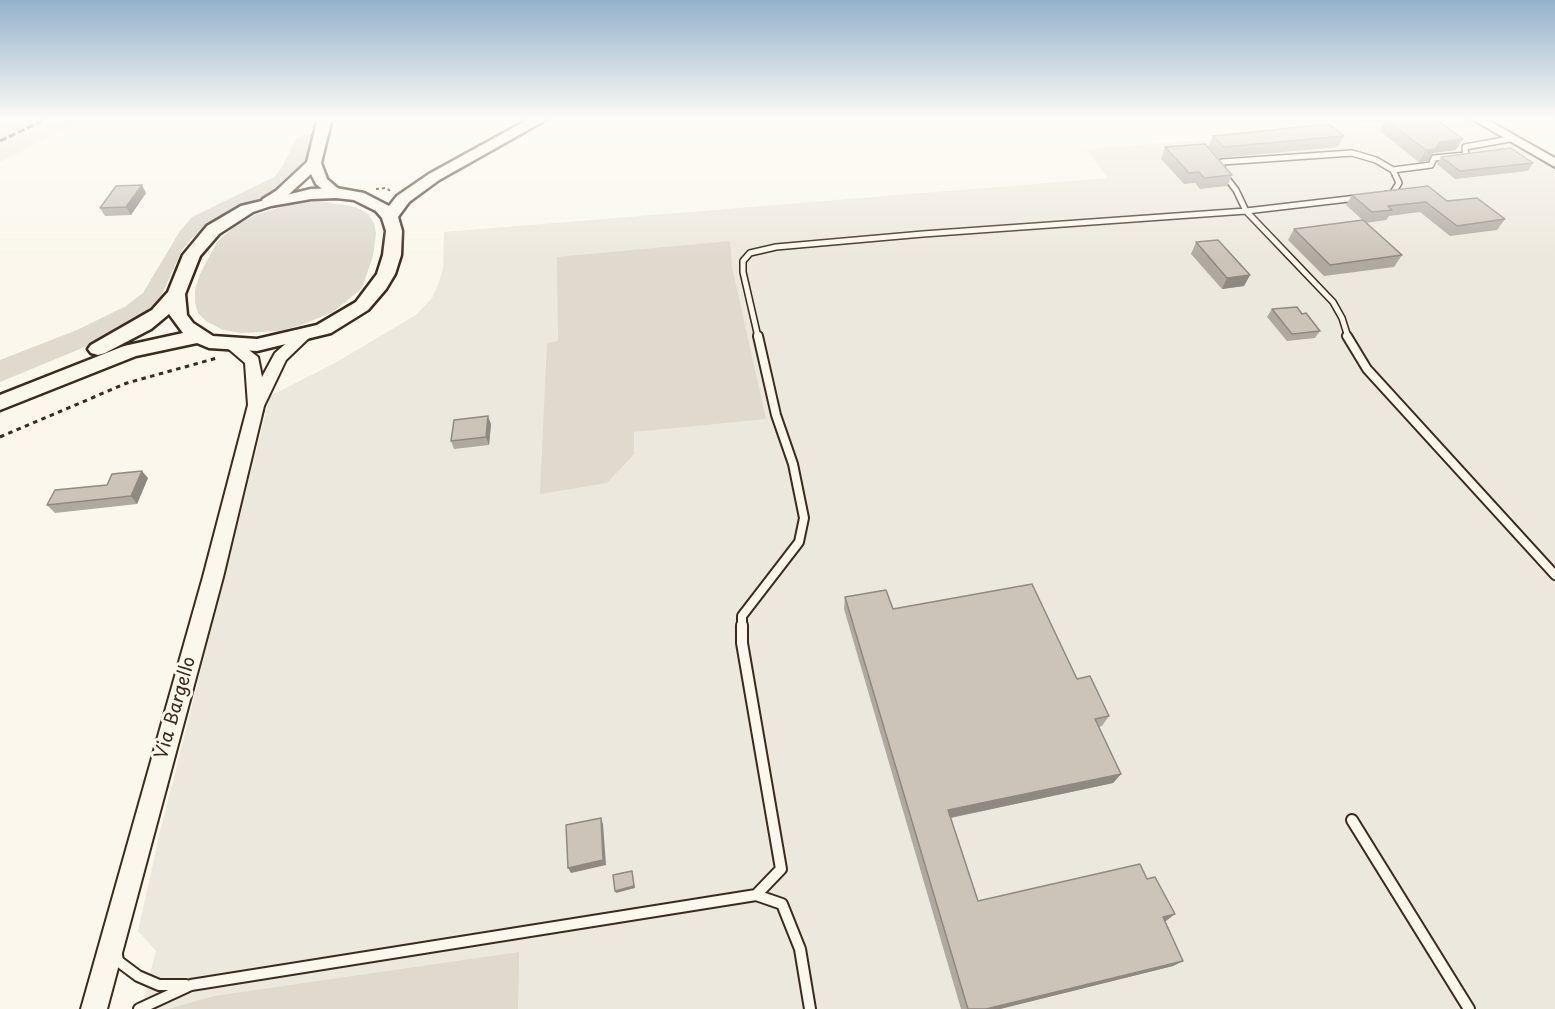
<!DOCTYPE html>
<html>
<head>
<meta charset="utf-8">
<style>
	body { margin:0 }
	canvas { display:block; background:#fbf7ec }
</style>
</head>
<body>
<canvas width="1555" height="1009"></canvas>
<script>
const g = document.querySelector('canvas').getContext('2d');
g.lineJoin = 'round';
function fillPath(path, color) {
  g.fillStyle = color;
  g.fill(path, 'evenodd');
}
function shape(rows) {
  const path = new Path2D();
  for (const r of rows) {
    path.moveTo(r[0], r[1]);
    for (let i = 2; i < r.length; i += 2) path.lineTo(r[i], r[i + 1]);
  }
  return path;
}
function strokePath(path, color, width, dash) {
  g.strokeStyle = color;
  g.lineWidth = width;
  g.lineCap = dash ? 'butt' : 'round';
  g.setLineDash(dash || []);
  g.stroke(path);
}
function drawText(font, color, halo, rows, align = 'center') {
  g.font = font + ' "Playpen Sans",sans-serif';
  g.lineWidth = 6;
  g.setLineDash([]);
  g.textBaseline = 'middle';
  g.strokeStyle = halo;
  g.fillStyle = color;
  for (const [text, x, y, turn = 0] of rows) {
    g.save();
    g.translate(x, y);
    g.rotate((+turn || 0) * Math.PI / 180);
    g.textAlign = isNaN(turn) ? turn : align;
    if (halo) g.strokeText(text, 0, 0);
    g.fillText(text, 0, 0);
    g.restore();
  }
}
fillPath(shape([
	[0,118,86,118,0,162],
	[1468,119,1555,168,1555,1009,141,1009,156,951,138,931,160,832,270,396,335,363,416,315,432,298,439,282,443,269,444,232,1108,178,1086,149]
]), '#ede8dd');
fillPath(shape([
	[305,134,313,134,306,157,291,179,272,193,225,213,191,239,182,250,159,301,150,311,92,344,0,382,0,360,77,330,126,306,143,293,180,231,192,217,274,177,282,167,296,139],
	[319,201,356,207,368,214,374,223,376,233,373,256,362,288,333,312,301,325,280,331,241,333,223,330,206,321,198,313,195,303,195,290,200,274,217,242,235,226,255,215,291,204],
	[730,241,732,267,766,419,634,432,634,454,607,483,540,494,547,343,558,341,557,257],
	[519,952,518,1009,168,1009,214,996]
]), '#dfd9ce');
const serviceFar2 = shape([
	[1387,194,1392,194,1399,183,1393,170,1431,165,1434,158,1466,155,1465,147,1510,139],
	[1357,198,1246,211,1236,190,1222,172,1222,162,1352,153,1376,160,1393,170],
	[758,337,743,272,743,261,750,253,776,247,923,234,1246,211,1333,302,1342,318,1348,337]
]);
const serviceFar1 = shape([
	[1347,336,1367,369,1555,575],
	[742,626,742,616,799,542,804,518,793,464,776,415,758,336]
]);
const service = shape([
	[742,625,742,643,781,869,756,895],
	[1352,820,1469,1009],
	[117,955,118,961,138,976,159,985,186,985],
	[139,1009,191,985,756,895,782,904,800,949,810,1009]
]);
const tertiary = shape([
	[1470,118,1484,118,1555,158,1555,167,1470,118],
	[303,331,311,336,286,360,264,406,223,577,107,1009,81,1009,203,577,248,405,245,363,224,345,232,340,237,341,258,357,262,377,275,353,298,333,303,331]
]);
const secondary = shape([
	[318,118,332,118,321,163,327,179,343,193,341,196,331,196,316,184,311,174,286,197,273,205,263,205,261,202,263,199,276,191,307,162,318,118]
]);
const primary = shape([
	[531,118,549,118,439,180,409,202,398,217,402,231,401,255,395,274,386,289,368,310,331,333,257,351,209,348,197,343,136,356,0,410,0,395,124,346,183,333,169,314,151,329,105,353,98,355,91,353,88,349,91,345,152,310,168,292,183,255,207,226,241,206,311,189,336,188,364,193,389,206,397,196,429,174,531,118],
	[336,198,354,200,376,211,382,218,386,231,383,255,377,274,356,302,317,325,257,339,213,336,193,323,187,315,185,294,200,256,219,234,253,212,271,206,311,199,336,198]
]);
strokePath(serviceFar2, '#3b2a1e', 8);
strokePath(serviceFar1, '#3b2a1e', 12);
strokePath(service, '#3b2a1e', 14);
strokePath(tertiary, '#3b2a1e', 4);
strokePath(secondary, '#3b2a1e', 5);
strokePath(primary, '#3b2a1e', 5);
strokePath(shape([
	[376,189,386,188,392,192]
]), '#3b2a1e', 2, [3, 3]);
strokePath(shape([
	[0,437,127,383,217,358]
]), '#3b2a1e', 3, [4.5, 4.5]);
strokePath(serviceFar2, '#fbf7ec', 5);
strokePath(serviceFar1, '#fbf7ec', 8);
strokePath(service, '#fbf7ec', 10);
fillPath(tertiary, '#fbf7ec');
fillPath(secondary, '#fbf7ec');
fillPath(primary, '#fbf7ec');
strokePath(shape([
	[0,141,48,118]
]), '#3b2a1e', 3, [7, 3]);
fillPath(shape([
	[1386,120,1456,150,1433,153,1428,161,1419,162,1380,131],
	[1213,136,1344,136,1338,147,1219,158,1208,147],
	[1165,147,1232,175,1227,186,1200,189,1195,183,1184,184,1161,159],
	[1441,157,1533,163,1528,171,1455,179,1437,164],
	[146,193,131,215,105,216,100,208],
	[1352,195,1447,201,1505,219,1497,230,1450,236,1420,212,1389,216,1386,220,1366,223,1346,205],
	[1294,229,1402,255,1394,267,1324,276,1288,240],
	[1196,242,1250,275,1244,286,1222,289,1191,254],
	[1272,309,1302,314,1320,331,1315,338,1287,341,1267,317],
	[491,424,489,445,454,449,451,441],
	[148,478,137,504,55,513,47,505],
	[845,597,893,609,1109,716,1102,726,1099,727,1121,774,1113,783,951,818,978,901,1165,921,1183,961,1173,966,1000,1009,961,1009,844,609]
]), '#afa99f');
fillPath(shape([
	[1463,139,1456,150,1433,153,1428,161,1419,162,1426,150,1440,142],
	[142,185,146,193,131,215,126,207],
	[1250,275,1244,286,1222,289,1227,278],
	[488,416,491,424,489,445,486,437],
	[142,471,148,478,137,504,131,496],
	[1121,774,1113,783,944,819,948,810],
	[601,818,603,824,606,865,571,873,568,868],
	[632,871,635,888,616,893,615,891],
	[1175,914,1166,921,1154,924,1163,917],
	[1183,961,1173,966,1000,1009,986,1009]
]), '#8f8982');
const building = shape([
	[1405,118,1434,118,1463,139,1440,142,1435,149,1426,150,1386,120,1405,118],
	[1329,124,1344,136,1224,147,1213,136,1329,124],
	[1205,144,1232,175,1204,178,1199,172,1189,173,1165,147,1205,144],
	[1511,148,1533,163,1460,171,1441,157,1511,148],
	[142,185,126,207,100,208,116,186,142,185],
	[1428,186,1447,201,1477,198,1505,219,1457,226,1426,202,1388,206,1392,210,1372,212,1352,195,1428,186],
	[1363,220,1402,255,1330,265,1294,229,1363,220],
	[1218,240,1250,275,1227,278,1196,242,1218,240],
	[1297,307,1302,314,1306,313,1320,331,1292,334,1272,309,1297,307],
	[488,416,486,437,451,441,454,420,488,416],
	[142,471,131,496,47,505,55,490,107,485,112,474,142,471],
	[1032,584,1077,679,1090,676,1109,716,1095,719,1121,774,948,810,978,901,1140,864,1147,879,1155,877,1175,914,1163,917,1183,961,986,1009,968,1009,845,597,886,590,893,609,1032,584],
	[601,818,603,860,568,868,566,825,601,818],
	[632,871,634,886,615,891,613,875,632,871]
]);
fillPath(building, '#ccc4b9');
strokePath(building, '#8f8982', 1.5);
const sky = g.createLinearGradient(0, 0, 0, 259);
sky.addColorStop(0, '#94b2cc');
sky.addColorStop(0.46, '#fdfbf6');
sky.addColorStop(1, '#fdfbf600');
g.fillStyle = sky;
g.fillRect(0, 0, 1555, 259);
drawText('18px', '#3b2a1e', '#fbf7ec', [
	["Via Bargello",176,708,-74]
]);
</script>
</body>
</html>
